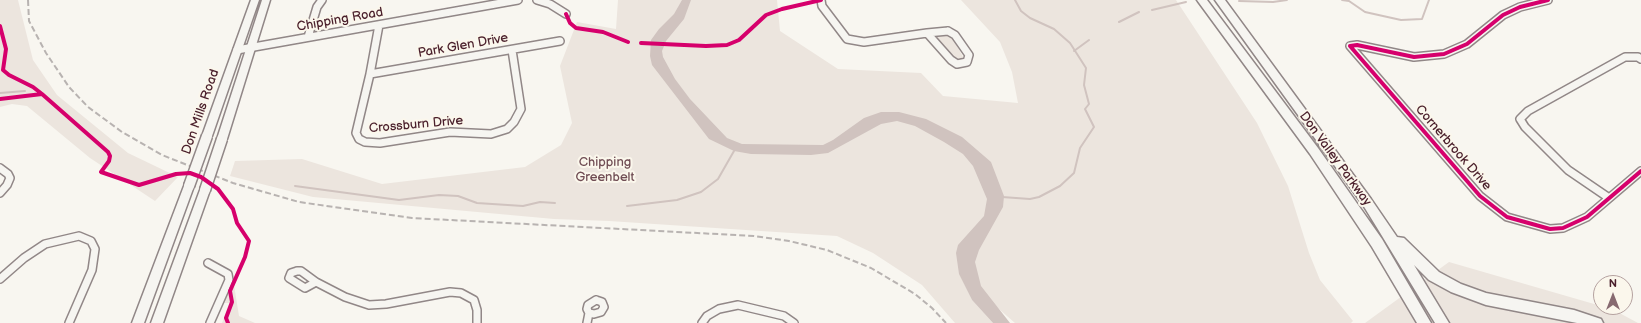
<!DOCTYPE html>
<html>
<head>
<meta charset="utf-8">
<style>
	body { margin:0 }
	#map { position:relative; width:1641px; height:323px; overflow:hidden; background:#f8f6f0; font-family:"Balsamiq Sans",sans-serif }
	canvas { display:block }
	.north { position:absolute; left:1593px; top:275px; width:40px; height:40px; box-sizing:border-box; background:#fbf7ec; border:1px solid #b4a19f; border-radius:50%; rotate:0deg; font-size:11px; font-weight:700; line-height:16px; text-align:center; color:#4a1f2b }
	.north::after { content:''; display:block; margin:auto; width:14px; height:18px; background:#876a70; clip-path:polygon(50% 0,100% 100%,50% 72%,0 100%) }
</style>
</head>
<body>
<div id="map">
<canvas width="1641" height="323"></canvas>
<div class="north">N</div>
</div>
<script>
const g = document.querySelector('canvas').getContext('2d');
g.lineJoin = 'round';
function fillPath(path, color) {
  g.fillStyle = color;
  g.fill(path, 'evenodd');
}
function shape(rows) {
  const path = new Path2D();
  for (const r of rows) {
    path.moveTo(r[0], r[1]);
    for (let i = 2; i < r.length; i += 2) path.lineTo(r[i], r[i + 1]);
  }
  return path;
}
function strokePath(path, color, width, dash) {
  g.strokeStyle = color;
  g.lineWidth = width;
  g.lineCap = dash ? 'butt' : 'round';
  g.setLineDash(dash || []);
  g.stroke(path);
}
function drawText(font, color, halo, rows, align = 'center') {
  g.font = font + ' "Balsamiq Sans",sans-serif';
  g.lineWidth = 4;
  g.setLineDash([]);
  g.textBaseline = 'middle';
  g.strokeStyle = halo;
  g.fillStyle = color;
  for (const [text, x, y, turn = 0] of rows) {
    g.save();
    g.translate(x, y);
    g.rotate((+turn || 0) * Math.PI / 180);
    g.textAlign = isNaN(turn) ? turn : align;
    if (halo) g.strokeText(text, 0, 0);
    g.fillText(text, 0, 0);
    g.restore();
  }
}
fillPath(shape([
	[0,0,18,0,33,60,57,95,128,153,178,177,155,201,90,158,27,106,12,104,0,107],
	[618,0,777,0,780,31,838,69,921,73,943,96,1018,103,1012,72,1000,42,961,0,1176,0,1257,123,1288,186,1309,253,1320,280,1353,321,1351,323,1015,323,960,275,972,300,993,323,955,323,922,285,873,253,837,236,609,221,554,219,313,197,230,176,235,161,302,159,382,184,525,167,561,145,572,123,560,66,577,22,616,29],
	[947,33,952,37,963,57,962,59,954,58,935,39,935,35],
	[1449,262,1601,306,1601,307,1612,309,1638,323,1365,323],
	[231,285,234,285,239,316,255,323,222,323,230,303,224,303]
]), '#ece5de');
fillPath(shape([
	[682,0,691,0,684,19,666,41,662,51,663,57,675,79,690,99,727,138,742,144,823,145,833,140,864,118,881,112,899,112,926,119,962,137,991,162,1004,196,1003,207,979,250,975,262,981,286,1010,323,993,323,972,300,959,274,956,253,958,245,984,216,987,199,973,166,963,154,944,142,915,126,897,121,881,124,828,153,811,155,751,154,734,151,709,139,652,65,650,56,651,40,659,29,674,14]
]), '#d0c3bf');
strokePath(shape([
	[1342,0,1349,1,1365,12,1401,20,1422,19,1429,0],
	[1239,1,1273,2,1287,0],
	[1152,10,1186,2],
	[1119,22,1139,12],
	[1074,51,1089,40],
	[0,93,25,91],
	[295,186,399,200,439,195,458,196,477,203,523,206,540,202,555,203],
	[1002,197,1030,199,1039,197,1060,186,1074,173,1080,148,1094,127,1085,109,1089,104,1084,85,1086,68,1070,43,1054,29,1030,18,1021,11,1015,0],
	[627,206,677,200,701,192,718,179,734,151]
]), '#d0c3bf', 2);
const street = shape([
	[537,0,550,4,566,14],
	[821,0,822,6,847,39,864,42,927,33],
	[1548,0,1520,7,1503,15,1467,44,1444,54,1414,57,1357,45,1350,46,1480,196,1507,217,1550,229,1563,228,1587,217,1641,171],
	[379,25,370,74,356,133,359,139,365,142,380,143,450,132,491,134,507,129,514,122,521,109,512,50],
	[948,31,955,35,969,55,967,62,957,64,951,60,927,33,948,31],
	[308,37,317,7,322,0],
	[237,50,518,0],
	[370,74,560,41],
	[0,168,8,174,10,178,7,185,0,193],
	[1609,198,1568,170,1525,127,1520,119,1528,111,1625,57,1638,57,1641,59],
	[208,263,228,274,229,280,210,323],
	[297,271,301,271,316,282,305,288,289,278,291,273,297,271],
	[0,279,24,258,45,244,79,236,91,241,95,249,92,270,69,323],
	[316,282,345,297,369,305,386,304,450,292,461,293,474,300,477,310,477,323],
	[596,300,602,302,604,307,601,312,594,314,589,313,587,309,588,305,596,300],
	[587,323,589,313],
	[702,323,707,316,719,309,738,305,784,316,794,323]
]);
const secondary = shape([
	[251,0,259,0,212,136,210,139,204,139,202,136,251,0],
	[262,0,270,0,227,139,225,142,222,143,219,142,217,139,262,0],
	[189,182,193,183,194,186,144,323,132,323,184,186,185,183,189,182],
	[205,186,209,187,210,190,163,323,151,323,200,190,201,187,205,186]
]);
const highway = shape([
	[1197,0,1207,0,1318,148,1382,239,1431,323,1417,323,1372,247,1310,154,1197,0],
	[1215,0,1225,0,1371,199,1397,237,1404,238,1439,272,1461,284,1486,293,1574,310,1601,319,1603,323,1577,323,1486,305,1451,292,1429,280,1414,265,1449,323,1435,323,1379,231,1363,205,1215,0]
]);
strokePath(street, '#918787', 10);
strokePath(secondary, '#918787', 3);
strokePath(highway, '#918787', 3);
strokePath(street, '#f6f5f1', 7);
fillPath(secondary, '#f6f5f1');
fillPath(highway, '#f6f5f1');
strokePath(shape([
	[28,0,29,21,46,53,69,87,88,107,122,132,162,155,233,183,299,202,412,218,754,236,789,241,827,250,871,268,915,294,932,308,946,323]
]), '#b8b3b1', 2, [6, 3]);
const secondaryBridge = shape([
	[189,186,207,136],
	[205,190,222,139]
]);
strokePath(secondaryBridge, '#918787', 13, []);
strokePath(secondaryBridge, '#f6f5f1', 10);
strokePath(shape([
	[1548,0,1520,7,1503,15,1467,44,1444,54,1414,57,1357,45,1350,46,1480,196,1507,217,1550,229,1563,228,1587,217,1641,171],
	[566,14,570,23,576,28,603,32,628,42],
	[0,26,6,49,3,70,9,75,33,87,42,94],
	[641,43,706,46,727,45,739,40,766,15,782,9,821,0],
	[0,99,42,94,108,152,110,156,109,161,101,172,139,185,176,174,190,173,201,177,218,189,233,209,237,223,249,241,245,257,230,291,232,302,226,318,228,323]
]), '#d6006c', 4);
drawText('13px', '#4a1f2b', '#fbf7ec', [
	["Chipping Road",340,20,-10],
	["Park Glen Drive",463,46,-10],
	["Don Mills Road",201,112,-71],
	["Crossburn Drive",416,125,-5],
	["Cornerbrook Drive",1453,148,49],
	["Don Valley Parkway",1335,159,54]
]);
drawText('13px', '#704d54', '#fbf7ec', [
	["Chipping",605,163],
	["Greenbelt",605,178]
]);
</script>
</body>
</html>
